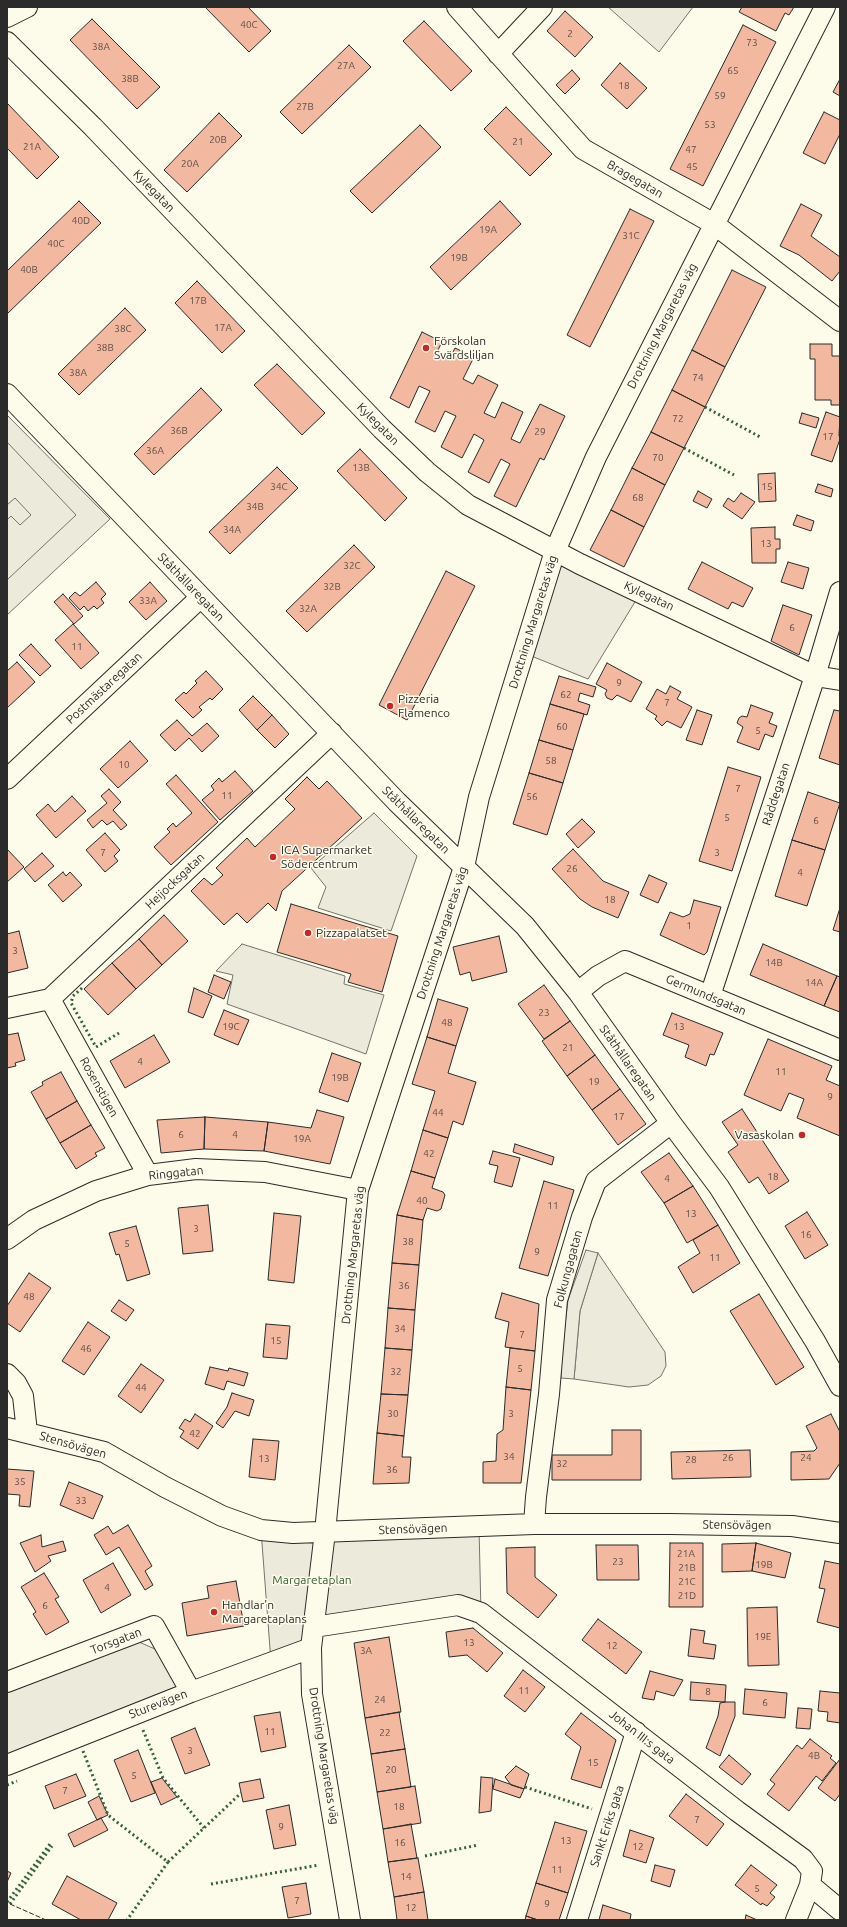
<!DOCTYPE html>
<html>
<head>
<meta charset="utf-8">
<style>
	body { margin:0 }
	#map { position:relative; width:847px; height:1927px; overflow:hidden; background:#fdfbea; font-family:Ubuntu,sans-serif }
	canvas { display:block }
	.frame { position:absolute; inset:0; border:8px solid #2b2b2b; pointer-events:none }
</style>
</head>
<body>
<div id="map">
<canvas width="847" height="1927"></canvas>
<div class="frame"></div>
</div>
<script>
const g = document.querySelector('canvas').getContext('2d');
g.lineJoin = 'round';
function fillPath(path, color) {
  g.fillStyle = color;
  g.fill(path, 'evenodd');
}
function shape(rows) {
  const path = new Path2D();
  for (const r of rows) {
    path.moveTo(r[0], r[1]);
    for (let i = 2; i < r.length; i += 2) path.lineTo(r[i], r[i + 1]);
  }
  return path;
}
function strokePath(path, color, width, dash) {
  g.strokeStyle = color;
  g.lineWidth = width;
  g.lineCap = dash ? 'butt' : 'round';
  g.setLineDash(dash || []);
  g.stroke(path);
}
function drawText(font, color, halo, rows, align = 'center') {
  g.font = font + ' Ubuntu,sans-serif';
  g.lineWidth = 3;
  g.setLineDash([]);
  g.textBaseline = 'middle';
  g.strokeStyle = halo;
  g.fillStyle = color;
  for (const [text, x, y, turn = 0] of rows) {
    g.save();
    g.translate(x, y);
    g.rotate((+turn || 0) * Math.PI / 180);
    g.textAlign = isNaN(turn) ? turn : align;
    if (halo) g.strokeText(text, 0, 0);
    g.fillText(text, 0, 0);
    g.restore();
  }
}
const green = shape([
	[608,7,693,7,659,52,608,7],
	[7,415,110,519,7,615,7,415],
	[598,1253,665,1352,666,1366,661,1376,648,1385,629,1387,574,1379,580,1311,598,1253],
	[479,1527,481,1613,458,1605,314,1627,311,1648,271,1662,261,1530,479,1527],
	[139,1642,155,1649,178,1686,7,1754,7,1693,139,1642]
]);
fillPath(green, '#ecebdb');
strokePath(green, '#74746e', 1);
const parking = shape([
	[7,442,76,515,7,580,7,520,11,516,20,525,31,515,15,498,7,505,7,442],
	[555,551,641,592,588,679,524,653,555,551],
	[374,813,417,856,391,931,318,908,326,887,311,868,374,813],
	[242,944,345,976,344,984,384,995,366,1054,227,1004,233,975,216,971,242,944],
	[586,1250,598,1253,580,1311,574,1379,561,1378,561,1359,568,1300,586,1250]
]);
fillPath(parking, '#eceadb');
strokePath(parking, '#74746e', 1);
const building = shape([
	[205,7,248,7,271,31,249,52,205,7],
	[742,7,794,7,789,15,785,13,776,31,739,12,742,7],
	[565,11,593,37,575,57,547,31,565,11],
	[92,19,160,87,137,109,70,40,92,19],
	[424,21,472,71,451,91,403,41,424,21],
	[743,25,776,42,703,186,670,169,743,25],
	[349,45,371,67,302,134,280,112,349,45],
	[620,63,647,88,627,109,601,85,620,63],
	[572,70,580,79,565,94,556,85,572,70],
	[840,79,840,96,833,92,840,79],
	[7,103,59,157,37,179,7,148,7,103],
	[506,107,552,154,530,176,484,129,506,107],
	[824,112,840,120,840,134,825,164,803,153,824,112],
	[219,113,242,136,187,192,164,170,219,113],
	[420,125,441,147,372,213,350,191,420,125],
	[79,201,101,223,7,314,7,271,79,201],
	[500,201,521,224,451,290,430,267,500,201],
	[801,204,822,215,811,236,840,257,840,271,832,281,799,255,780,246,801,204],
	[630,209,654,221,590,347,567,335,630,209],
	[732,270,766,287,725,367,692,350,732,270],
	[197,281,245,331,222,353,175,303,197,281],
	[125,308,146,330,79,395,58,374,125,308],
	[422,332,442,342,436,354,449,360,455,348,474,357,463,379,473,384,478,375,498,385,484,413,495,418,502,402,523,412,511,439,520,443,540,404,565,416,544,460,540,458,516,507,494,496,510,464,501,459,489,483,468,472,484,440,474,434,462,458,441,447,456,416,445,411,435,432,415,422,430,391,419,386,409,408,390,398,422,332],
	[810,344,832,344,832,356,840,356,840,405,831,405,831,400,815,400,815,359,810,359,810,344],
	[692,350,725,367,705,407,672,390,692,350],
	[277,364,325,413,302,435,254,385,277,364],
	[201,388,222,410,154,475,134,454,201,388],
	[672,390,705,407,684,448,651,432,672,390],
	[826,412,840,417,839,435,840,439,832,462,811,455,826,412],
	[802,413,819,418,816,428,799,423,802,413],
	[651,432,684,448,665,485,632,468,651,432],
	[360,449,407,498,385,521,337,471,360,449],
	[277,467,298,488,230,554,209,532,277,467],
	[632,468,665,485,644,527,611,510,632,468],
	[775,473,776,501,759,502,758,474,775,473],
	[818,484,833,489,831,497,815,492,818,484],
	[698,491,712,499,707,508,693,501,698,491],
	[741,493,755,502,742,519,723,506,728,498,734,502,741,493],
	[611,510,644,527,624,567,590,550,611,510],
	[797,515,814,521,811,531,793,525,797,515],
	[775,527,775,539,780,539,780,549,776,549,776,563,752,563,751,528,775,527],
	[354,545,375,567,307,632,286,611,354,545],
	[702,562,753,588,743,607,732,602,728,609,688,589,702,562],
	[788,562,809,568,803,589,781,582,788,562],
	[446,571,475,586,407,720,379,705,446,571],
	[96,582,106,594,101,599,104,603,97,609,94,606,88,611,84,606,80,610,69,598,75,592,80,596,96,582],
	[150,582,167,601,146,620,129,602,150,582],
	[63,594,83,616,74,624,54,602,63,594],
	[783,605,812,615,799,655,771,641,783,605],
	[73,624,99,653,81,669,55,640,73,624],
	[31,644,51,666,40,676,19,655,31,644],
	[17,662,35,682,7,708,7,671,17,662],
	[607,663,642,682,631,702,617,695,612,700,607,698,605,694,607,690,596,684,607,663],
	[206,671,223,689,212,700,210,698,199,707,202,710,193,718,175,700,184,692,186,694,197,683,195,681,206,671],
	[559,676,596,687,593,697,580,693,578,701,590,705,587,715,550,704,559,676],
	[670,686,681,692,677,699,692,707,681,728,667,721,662,726,655,719,657,716,646,709,657,689,666,694,670,686],
	[253,696,272,715,257,730,239,710,253,696],
	[550,704,584,714,573,750,539,740,550,704],
	[751,705,773,713,769,723,777,726,773,737,765,734,759,750,737,742,743,727,737,723,739,718,742,716,747,717,751,705],
	[697,710,712,715,702,745,686,740,697,710],
	[834,710,840,711,840,765,819,758,834,710],
	[272,715,289,734,275,748,257,730,272,715],
	[177,720,192,736,207,723,219,736,202,752,189,738,175,751,160,735,177,720],
	[539,740,573,750,563,783,529,773,539,740],
	[130,741,148,761,118,788,100,769,130,741],
	[728,767,761,777,732,871,699,861,728,767],
	[235,771,253,791,220,820,202,800,214,790,211,786,219,778,222,782,235,771],
	[529,773,563,783,547,835,513,824,529,773],
	[176,775,218,822,171,865,154,847,170,832,167,829,173,823,176,827,192,813,166,784,176,775],
	[307,777,319,789,327,781,362,818,282,891,276,911,268,903,247,923,237,913,224,925,191,891,204,878,212,885,223,875,216,868,247,838,255,847,295,809,285,799,307,777],
	[109,789,121,802,113,810,127,825,121,830,113,821,107,825,102,820,93,828,87,820,107,803,101,796,109,789],
	[808,792,840,803,825,850,792,840,808,792],
	[72,796,86,811,56,838,36,815,48,804,55,812,72,796],
	[582,819,595,832,578,848,566,834,582,819],
	[105,833,120,850,114,856,118,861,105,872,86,850,105,833],
	[792,840,825,850,807,906,775,896,792,840],
	[7,849,24,867,7,882,7,849],
	[573,849,603,881,629,892,618,918,592,907,580,899,552,869,573,849],
	[42,853,54,866,35,882,24,869,42,853],
	[63,872,66,876,70,872,82,885,63,902,48,885,63,872],
	[649,875,667,883,658,903,640,895,649,875],
	[694,900,721,907,707,952,704,955,660,935,670,912,683,917,690,914,694,900],
	[291,904,398,936,382,992,348,982,351,974,277,952,291,904],
	[839,911,840,912,840,932,833,930,839,911],
	[164,915,188,941,162,965,139,939,164,915],
	[19,931,28,968,7,973,7,934,19,931],
	[499,936,507,972,472,981,470,972,460,975,453,947,499,936],
	[139,939,162,965,136,989,112,963,139,939],
	[763,944,837,976,824,1006,750,975,763,944],
	[112,963,136,989,108,1015,84,989,112,963],
	[214,975,231,982,224,999,208,992,214,975],
	[837,976,840,977,840,1012,824,1006,837,976],
	[544,985,570,1021,544,1039,518,1004,544,985],
	[194,988,212,996,203,1018,188,1012,194,988],
	[438,999,468,1008,456,1046,427,1037,438,999],
	[224,1010,249,1020,238,1045,214,1035,224,1010],
	[672,1013,723,1033,714,1055,710,1054,706,1066,685,1057,689,1045,663,1035,672,1013],
	[570,1021,595,1055,567,1076,542,1041,570,1021],
	[18,1033,25,1060,15,1063,16,1066,7,1068,7,1035,18,1033],
	[154,1035,170,1062,125,1088,110,1061,154,1035],
	[427,1037,456,1046,448,1073,476,1082,463,1125,453,1121,448,1138,423,1130,435,1091,412,1084,427,1037],
	[768,1039,832,1066,826,1080,840,1086,840,1136,797,1118,804,1099,789,1093,781,1111,744,1095,768,1039],
	[332,1053,361,1063,348,1102,319,1092,332,1053],
	[595,1055,620,1089,592,1110,567,1076,595,1055],
	[61,1072,77,1101,46,1119,31,1092,43,1085,42,1082,61,1072],
	[620,1089,646,1124,618,1145,592,1110,620,1089],
	[77,1101,91,1125,60,1143,46,1119,77,1101],
	[742,1109,789,1181,769,1194,758,1177,749,1183,728,1152,738,1145,722,1122,742,1109],
	[317,1110,344,1117,330,1164,264,1151,268,1122,311,1128,317,1110],
	[205,1117,204,1149,161,1153,157,1120,205,1117],
	[205,1117,268,1122,264,1151,204,1149,205,1117],
	[91,1125,105,1148,95,1153,97,1156,76,1169,60,1143,91,1125],
	[423,1130,448,1138,435,1178,411,1171,423,1130],
	[515,1144,554,1157,552,1165,513,1152,515,1144],
	[493,1151,520,1158,512,1187,494,1182,498,1166,489,1164,493,1151],
	[669,1153,693,1186,664,1203,641,1172,669,1153],
	[411,1171,435,1178,432,1188,443,1192,445,1195,441,1209,437,1211,427,1208,423,1220,397,1215,411,1171],
	[544,1181,574,1190,548,1276,519,1268,544,1181],
	[693,1186,718,1225,687,1243,664,1203,693,1186],
	[208,1205,213,1251,183,1254,178,1208,208,1205],
	[807,1212,828,1245,805,1259,785,1226,807,1212],
	[274,1213,301,1216,294,1283,268,1280,274,1213],
	[397,1215,423,1220,419,1265,392,1263,397,1215],
	[718,1225,740,1263,693,1293,678,1267,700,1253,693,1240,718,1225],
	[136,1226,150,1274,127,1281,119,1254,116,1255,109,1233,136,1226],
	[392,1263,419,1265,415,1310,388,1308,392,1263],
	[29,1273,51,1288,20,1332,7,1323,7,1306,29,1273],
	[502,1293,539,1304,535,1351,505,1347,509,1322,495,1318,502,1293],
	[759,1294,804,1367,776,1385,730,1311,759,1294],
	[119,1300,134,1310,126,1321,111,1311,119,1300],
	[388,1308,415,1310,412,1350,385,1348,388,1308],
	[88,1322,110,1337,84,1375,62,1361,88,1322],
	[266,1324,290,1326,287,1359,263,1357,266,1324],
	[385,1348,412,1350,408,1395,381,1394,385,1348],
	[510,1348,535,1351,531,1390,506,1387,510,1348],
	[141,1364,164,1380,141,1413,118,1396,141,1364],
	[210,1367,228,1371,229,1368,248,1373,244,1386,227,1381,224,1390,205,1384,210,1367],
	[506,1387,531,1390,521,1483,483,1483,483,1462,496,1461,497,1434,503,1430,506,1387],
	[232,1393,254,1400,249,1416,235,1411,223,1428,216,1423,227,1407,232,1393],
	[381,1394,408,1395,404,1436,377,1433,381,1394],
	[195,1414,213,1426,198,1449,180,1437,184,1431,179,1428,185,1419,190,1422,195,1414],
	[831,1414,840,1432,840,1463,829,1479,791,1480,791,1452,814,1451,817,1448,806,1426,831,1414],
	[612,1430,641,1430,641,1480,552,1480,552,1455,612,1455,612,1430],
	[377,1433,404,1436,402,1457,411,1457,409,1483,373,1484,377,1433],
	[253,1439,279,1441,275,1480,249,1477,253,1439],
	[750,1450,751,1477,672,1479,671,1452,750,1450],
	[7,1469,34,1471,30,1507,19,1506,20,1495,7,1494,7,1469],
	[69,1482,103,1496,93,1519,60,1505,69,1482],
	[128,1525,152,1566,145,1571,153,1585,145,1590,119,1547,106,1555,94,1535,108,1526,113,1534,128,1525],
	[41,1535,42,1547,63,1541,66,1551,48,1556,51,1561,35,1572,20,1543,41,1535],
	[670,1543,703,1543,703,1607,669,1607,670,1543],
	[756,1543,791,1553,785,1578,752,1571,756,1543],
	[756,1543,752,1571,722,1572,722,1544,756,1543],
	[596,1545,638,1545,639,1580,597,1580,596,1545],
	[535,1547,535,1577,557,1595,538,1618,507,1593,506,1548,535,1547],
	[825,1561,840,1564,840,1628,817,1622,825,1589,819,1588,825,1561],
	[113,1563,131,1595,101,1613,83,1580,113,1563],
	[44,1573,59,1597,55,1599,69,1622,46,1635,33,1614,36,1612,21,1587,44,1573],
	[236,1581,244,1626,187,1636,182,1603,209,1598,207,1586,236,1581],
	[777,1607,779,1665,748,1666,747,1608,777,1607],
	[598,1619,642,1652,626,1674,582,1640,598,1619],
	[473,1628,503,1653,487,1672,467,1655,449,1657,446,1632,473,1628],
	[691,1629,705,1631,703,1643,716,1645,714,1659,688,1656,691,1629],
	[389,1637,401,1712,365,1718,354,1643,389,1637],
	[523,1670,545,1687,525,1712,504,1696,523,1670],
	[650,1671,683,1680,674,1696,656,1691,654,1700,642,1698,650,1671],
	[691,1682,726,1685,725,1702,690,1700,691,1682],
	[745,1689,787,1693,785,1718,743,1714,745,1689],
	[820,1691,840,1693,840,1723,827,1721,828,1712,818,1711,820,1691],
	[725,1702,735,1702,735,1716,720,1756,706,1748,718,1716,720,1703,725,1702],
	[798,1708,812,1709,810,1729,796,1728,798,1708],
	[280,1712,286,1747,261,1752,254,1716,280,1712],
	[399,1712,405,1749,371,1754,365,1718,399,1712],
	[581,1713,616,1740,601,1788,571,1779,581,1747,565,1734,581,1713],
	[195,1728,210,1765,185,1774,171,1738,195,1728],
	[810,1739,832,1756,830,1758,836,1763,822,1781,816,1776,789,1811,767,1794,775,1784,770,1780,797,1745,802,1749,810,1739],
	[405,1749,411,1787,377,1792,371,1754,405,1749],
	[138,1750,155,1793,131,1802,114,1760,138,1750],
	[729,1755,751,1774,742,1785,719,1767,729,1755],
	[840,1759,840,1794,835,1801,818,1788,840,1759],
	[516,1766,529,1774,524,1789,511,1785,505,1777,516,1766],
	[76,1774,86,1796,54,1809,45,1786,76,1774],
	[481,1777,493,1778,491,1811,479,1813,481,1777],
	[162,1778,177,1797,161,1805,151,1782,162,1778],
	[260,1779,264,1798,243,1802,239,1783,260,1779],
	[495,1779,524,1789,520,1798,493,1789,495,1779],
	[415,1786,421,1823,383,1829,377,1792,415,1786],
	[686,1794,724,1824,707,1846,669,1816,686,1794],
	[99,1796,108,1815,97,1820,88,1802,99,1796],
	[289,1805,296,1845,274,1849,266,1810,289,1805],
	[101,1818,108,1830,74,1847,68,1834,101,1818],
	[555,1822,587,1831,568,1893,536,1883,555,1822],
	[411,1824,417,1858,388,1862,383,1829,411,1824],
	[630,1830,654,1838,646,1863,623,1856,630,1830],
	[418,1858,424,1892,394,1897,388,1862,418,1858],
	[655,1865,675,1870,670,1887,651,1881,655,1865],
	[751,1865,777,1885,770,1893,775,1897,767,1906,762,1903,761,1905,735,1885,751,1865],
	[7,1871,11,1873,7,1882,7,1871],
	[67,1876,117,1903,108,1920,81,1920,52,1904,67,1876],
	[306,1883,311,1914,288,1918,282,1887,306,1883],
	[536,1883,568,1893,559,1920,538,1920,526,1916,536,1883],
	[424,1892,428,1920,397,1920,394,1897,424,1892],
	[603,1905,631,1914,630,1920,599,1920,603,1905],
	[746,1915,757,1920,745,1920,746,1915],
	[526,1916,538,1920,525,1920,526,1916]
]);
fillPath(building, '#f2b8a0');
strokePath(building, '#2b2b2b', 1);
const minor = shape([
	[457,7,583,149,714,224,840,321],
	[7,17,27,7],
	[7,42,93,127,382,429,427,472,468,505,580,564,815,676,840,680],
	[498,54,542,7],
	[7,394,397,802,525,926,578,992,671,1123,719,1187,815,1341,840,1386],
	[7,779,201,597],
	[578,992,598,976,625,961,840,1050],
	[710,996,815,676,840,592],
	[50,999,148,1175],
	[7,1008,50,999,332,733],
	[7,1239,34,1220,96,1191,148,1175,196,1169,265,1172,358,1190],
	[7,1374,16,1383,23,1396,27,1432],
	[7,1428,104,1452,165,1487,222,1516,261,1530,293,1533,534,1524,670,1524,792,1526,840,1533],
	[534,1524,536,1497,549,1394,557,1300,582,1217,596,1181,671,1123],
	[314,1627,458,1605,481,1613,737,1811,803,1859,812,1871,810,1885,796,1920],
	[7,1682,154,1626,191,1692],
	[7,1765,191,1692,311,1648],
	[810,1885,840,1910],
	[350,1920,312,1694,311,1648,325,1532,358,1190,464,867,479,797,555,551,596,457,825,7],
	[577,1920,636,1732]
]);
strokePath(minor, '#2b2b2b', 22);
strokePath(minor, '#fdfbea', 20);
strokePath(shape([
	[705,407,762,438],
	[684,448,734,475],
	[82,988,73,996,71,1003,96,1047,119,1033],
	[143,1730,163,1778,204,1828],
	[83,1751,108,1815,168,1862,127,1920],
	[7,1785,17,1781],
	[525,1787,592,1809],
	[425,1856,478,1845],
	[168,1862,241,1793],
	[211,1884,319,1865],
	[7,1902,50,1844],
	[10,1904,52,1846]
]), '#34623c', 3, [2, 3]);
strokePath(shape([
	[10,1904,46,1920]
]), '#2b2b2b', 1, [5, 2]);
for (const [x, y, r, color] of [
	[426,348,4,"#c62828"],
	[390,706,4,"#c62828"],
	[273,857,4,"#c62828"],
	[308,933,4,"#c62828"],
	[802,1135,4,"#c62828"],
	[214,1612,4,"#c62828"]
]) {
  const dot = new Path2D();
  dot.arc(x, y, r, 0, 2 * Math.PI);
  g.fillStyle = color;
  g.fill(dot);
  strokePath(dot, '#fdfbea', 1.5);
}
drawText('10px', '#5d4e48', null, [
	["40C",249,25],
	["2",570,34],
	["73",752,43],
	["38A",101,47],
	["27A",346,66],
	["65",733,71],
	["38B",130,79],
	["18",624,86],
	["59",720,96],
	["27B",305,107],
	["53",710,125],
	["20B",218,140],
	["21",518,142],
	["21A",32,147],
	["47",691,150],
	["20A",190,164],
	["45",692,167],
	["40D",81,221],
	["19A",488,230],
	["31C",631,236],
	["40C",56,244],
	["19B",459,258],
	["40B",29,270],
	["17B",198,301],
	["17A",223,328],
	["38C",123,329],
	["38B",105,348],
	["38A",78,373],
	["74",698,378],
	["72",678,419],
	["36B",179,431],
	["29",540,432],
	["17",828,437],
	["36A",155,451],
	["70",658,458],
	["13B",361,468],
	["34C",279,487],
	["15",767,487],
	["68",638,498],
	["34B",255,507],
	["34A",232,530],
	["13",766,544],
	["32C",352,566],
	["32B",332,587],
	["33A",148,601],
	["32A",308,609],
	["6",792,628],
	["11",77,647],
	["9",619,683],
	["62",566,695],
	["7",667,703],
	["60",562,727],
	["5",758,731],
	["58",551,761],
	["10",124,765],
	["7",738,789],
	["11",227,796],
	["56",532,797],
	["5",727,818],
	["6",816,821],
	["7",103,853],
	["3",717,853],
	["26",572,869],
	["4",800,873],
	["18",610,900],
	["1",689,926],
	["3",15,951],
	["14B",774,963],
	["14A",814,983],
	["23",544,1013],
	["48",447,1023],
	["19C",231,1027],
	["13",679,1027],
	["21",568,1048],
	["4",140,1062],
	["11",781,1072],
	["19B",340,1078],
	["19",594,1082],
	["9",830,1097],
	["44",438,1113],
	["17",619,1117],
	["6",181,1135],
	["4",235,1135],
	["19A",302,1139],
	["42",429,1154],
	["18",773,1177],
	["4",667,1179],
	["40",422,1201],
	["11",553,1206],
	["13",691,1214],
	["3",196,1229],
	["16",806,1235],
	["38",408,1242],
	["5",127,1244],
	["9",537,1252],
	["11",715,1258],
	["36",404,1286],
	["48",29,1297],
	["34",400,1329],
	["7",522,1335],
	["15",276,1341],
	["46",86,1349],
	["5",520,1369],
	["32",396,1372],
	["44",141,1388],
	["30",393,1414],
	["3",511,1414],
	["42",195,1434],
	["34",509,1457],
	["26",728,1458],
	["24",806,1458],
	["13",264,1459],
	["28",691,1460],
	["32",562,1464],
	["36",392,1470],
	["35",20,1482],
	["33",81,1501],
	["21A",686,1554],
	["23",618,1562],
	["19B",764,1565],
	["21B",687,1568],
	["21C",687,1582],
	["4",107,1588],
	["21D",687,1596],
	["6",45,1606],
	["19E",763,1637],
	["13",469,1643],
	["12",612,1646],
	["3A",366,1651],
	["11",524,1691],
	["8",708,1692],
	["24",380,1700],
	["6",765,1703],
	["11",270,1732],
	["22",385,1733],
	["3",190,1751],
	["4B",814,1756],
	["15",593,1763],
	["20",391,1770],
	["5",134,1776],
	["7",65,1791],
	["18",399,1807],
	["7",697,1820],
	["9",281,1827],
	["13",566,1841],
	["16",400,1843],
	["12",638,1847],
	["11",557,1870],
	["14",406,1877],
	["5",757,1889],
	["7",297,1901],
	["9",547,1904],
	["12",411,1908]
]);
drawText('12px', '#2b2b2b', '#fdfbea', [
	["Bragegatan",635,179,30],
	["Kylegatan",154,191,46],
	["Drottning Margaretas väg",662,326,-63],
	["Kylegatan",378,424,45],
	["Ståthållaregatan",191,587,46],
	["Kylegatan",649,596,25],
	["Drottning Margaretas väg",533,622,-73],
	["Postmästaregatan",104,688,-43],
	["Råddegatan",776,794,-72],
	["Ståthållaregatan",416,820,45],
	["Heijocksgatan",175,881,-43],
	["Drottning Margaretas väg",442,933,-72],
	["Germundsgatan",706,995,23],
	["Ståthållaregatan",628,1063,55],
	["Rosenstigen",99,1087,61],
	["Ringgatan",176,1173,-6],
	["Drottning Margaretas väg",353,1255,-84],
	["Folkungagatan",568,1269,-75],
	["Stensövägen",73,1445,16],
	["Stensövägen",737,1525,1],
	["Stensövägen",413,1529,-2],
	["Torsgatan",116,1641,-21],
	["Sturevägen",158,1704,-21],
	["Johan III:s gata",642,1737,38],
	["Drottning Margaretas väg",324,1756,81],
	["Sankt Eriks gata",607,1826,-72]
]);
drawText('12px', '#2b2b2b', '#fdfbea', [
	["Förskolan",434,341],
	["Svärdsliljan",434,355],
	["Pizzeria",398,699],
	["Flamenco",398,713],
	["ICA Supermarket",281,850],
	["Södercentrum",281,864],
	["Pizzapalatset",316,933],
	["Vasaskolan",794,1135,"right"],
	["Handlar'n",222,1605],
	["Margaretaplans",222,1619]
], 'left');
drawText('12px', '#34623c', '#fdfbea', [
	["Margaretaplan",312,1580]
]);
</script>
</body>
</html>
